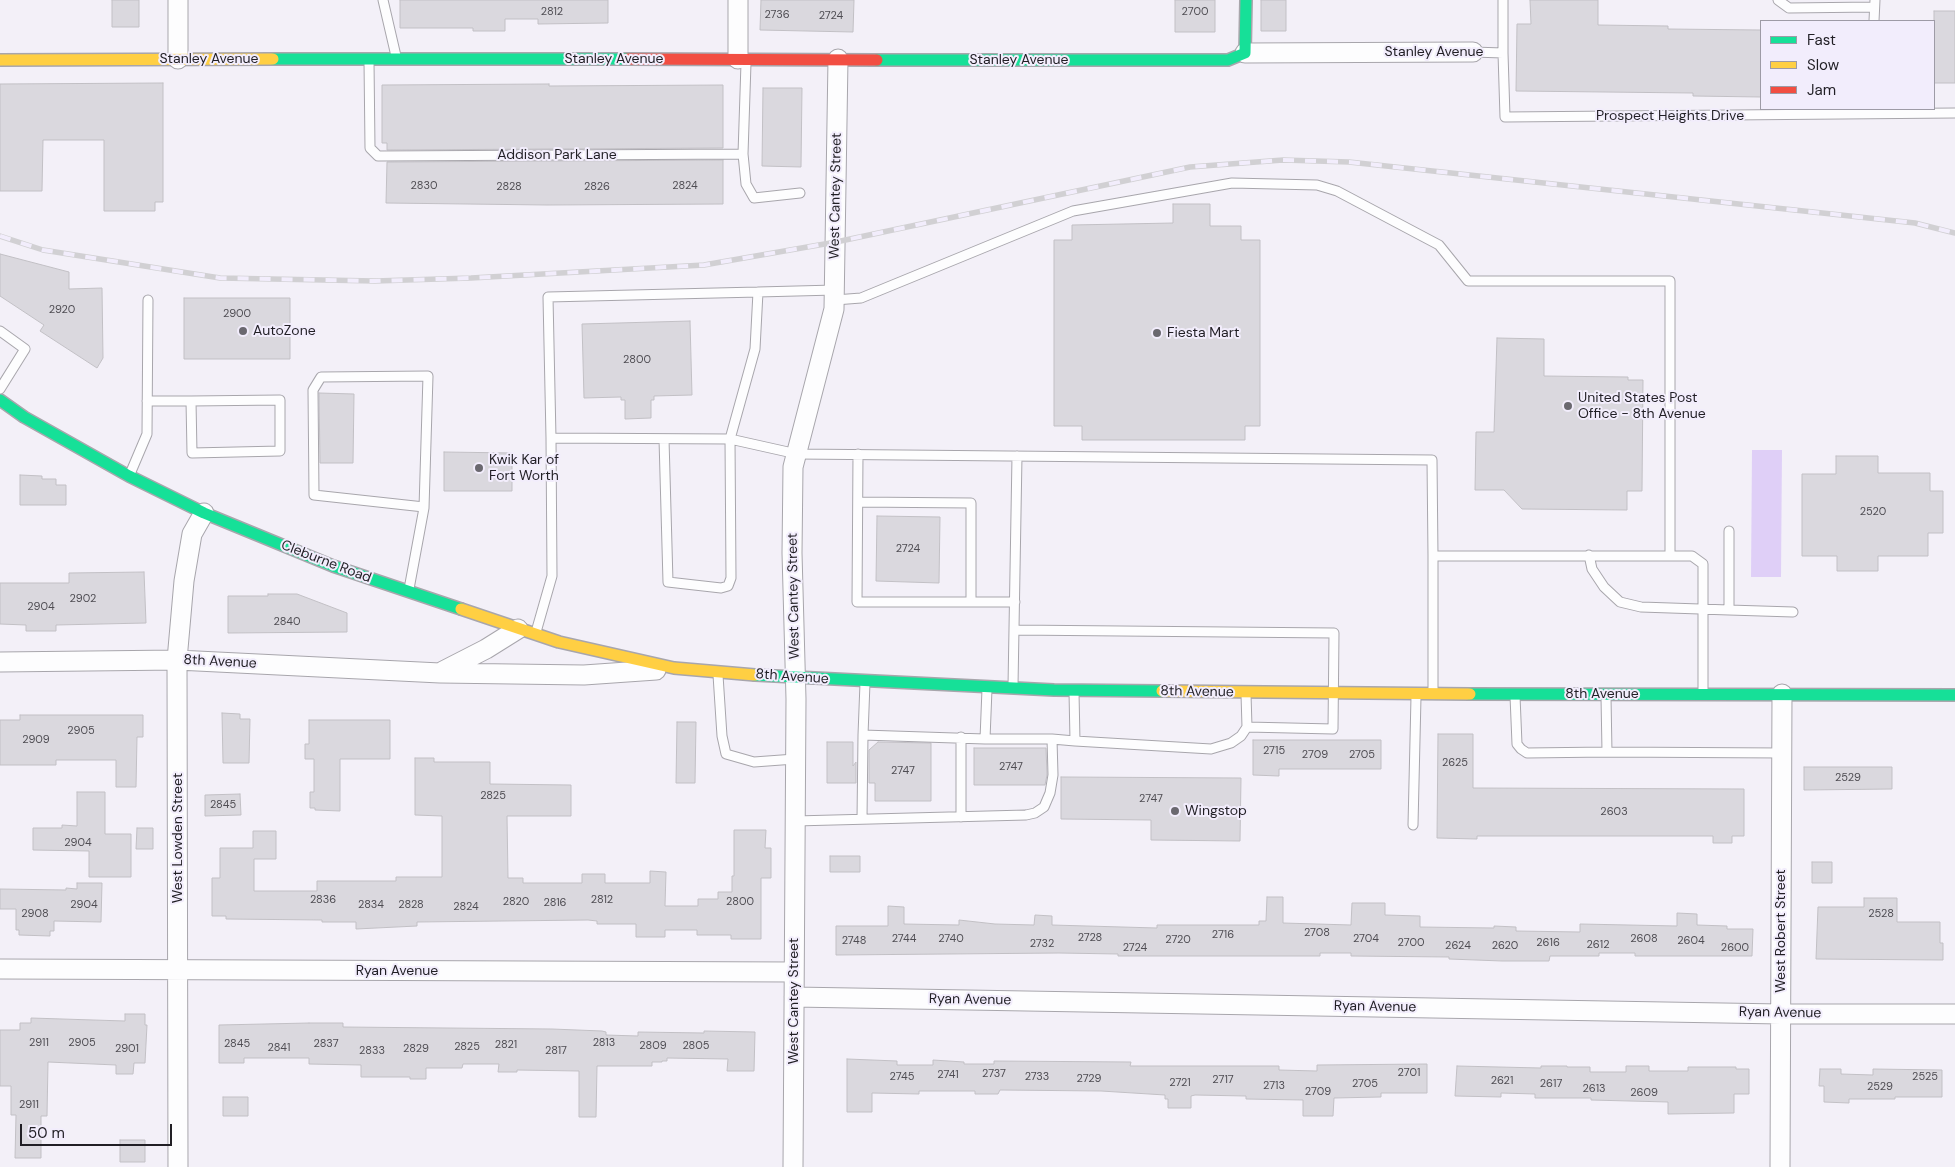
<!DOCTYPE html>
<html>
<head>
<meta charset="utf-8">
<style>
	body { margin:0 }
	#map { position:relative; width:1955px; height:1167px; overflow:hidden; background:#f3f0f8; font-family:"DM Sans",sans-serif }
	canvas { display:block }
	.legend { position:absolute; left:1760px; top:20px; width:175px; height:90px; box-sizing:border-box; background:#f2edfc; border:1px solid #9e9ba6; margin:0; padding:6px 9px; list-style:none; font-size:15px; color:#211f25 }
	.legend li { display:flex; align-items:center; gap:10px; height:25px }
	.legend b { width:25px; border:1px solid #9e9ba6 }
	.scale { position:absolute; left:20px; top:1124px; width:152px; height:22px; box-sizing:border-box; border:2px solid #211f25; border-top:0; padding-left:6px; font-size:15px; line-height:18px; white-space:nowrap; color:#211f25; -webkit-text-stroke:4px #f2edfc; paint-order:stroke }
</style>
</head>
<body>
<div id="map">
<canvas width="1955" height="1167"></canvas>
<ul class="legend">
<li><b style="height:6px;background:#16e098"></b>Fast</li>
<li><b style="height:6px;background:#ffcf43"></b>Slow</li>
<li><b style="height:6px;background:#f24e42"></b>Jam</li>
</ul>
<div class="scale">50 m</div>
</div>
<script>
const g = document.querySelector('canvas').getContext('2d');
g.lineJoin = 'round';
function fillPath(path, color) {
  g.fillStyle = color;
  g.fill(path, 'evenodd');
}
function shape(rows) {
  const path = new Path2D();
  for (const r of rows) {
    path.moveTo(r[0], r[1]);
    for (let i = 2; i < r.length; i += 2) path.lineTo(r[i], r[i + 1]);
  }
  return path;
}
function strokePath(path, color, width, dash) {
  g.strokeStyle = color;
  g.lineWidth = width;
  g.lineCap = dash ? 'butt' : 'round';
  g.setLineDash(dash || []);
  g.stroke(path);
}
function drawText(font, color, halo, rows, align = 'center') {
  g.font = font + ' "DM Sans",sans-serif';
  g.lineWidth = 4;
  g.setLineDash([]);
  g.textBaseline = 'middle';
  g.strokeStyle = halo;
  g.fillStyle = color;
  for (const [text, x, y, turn = 0] of rows) {
    g.save();
    g.translate(x, y);
    g.rotate((+turn || 0) * Math.PI / 180);
    g.textAlign = isNaN(turn) ? turn : align;
    if (halo) g.strokeText(text, 0, 0);
    g.fillText(text, 0, 0);
    g.restore();
  }
}
fillPath(shape([
	[1752,450,1782,450,1781,577,1751,577]
]), '#dfcff7');
const building = shape([
	[112,0,139,0,139,27,112,27,112,0],
	[400,0,608,0,608,23,538,24,538,19,505,19,505,31,473,31,473,28,400,28,400,0],
	[761,0,854,0,853,32,760,30,761,0],
	[1175,0,1215,0,1215,32,1175,32,1175,0],
	[1261,0,1286,0,1286,31,1261,31,1261,0],
	[1530,0,1598,0,1598,25,1668,26,1668,29,1761,30,1761,97,1693,96,1693,93,1516,91,1517,24,1531,24,1530,0],
	[1934,11,1955,11,1955,83,1934,83,1934,11],
	[163,83,163,202,155,202,155,211,104,211,104,140,43,140,42,191,0,191,0,84,163,83],
	[549,84,549,86,723,85,723,148,387,150,387,143,382,143,382,85,549,84],
	[763,88,802,88,801,167,762,166,763,88],
	[723,160,723,204,547,205,386,203,387,162,723,160],
	[1173,204,1210,204,1210,226,1241,226,1241,240,1260,240,1260,426,1245,426,1245,440,1082,440,1082,426,1054,426,1054,240,1072,240,1072,225,1173,223,1173,204],
	[0,254,69,272,69,289,102,288,103,358,97,368,40,331,44,325,0,296,0,254],
	[184,298,290,298,290,359,184,359,184,298],
	[690,321,692,395,654,396,654,400,651,400,651,418,625,419,625,400,621,400,621,397,584,398,582,324,690,321],
	[1497,338,1544,339,1544,376,1628,377,1628,380,1643,380,1642,491,1627,491,1627,510,1522,509,1504,490,1475,490,1476,432,1494,432,1497,338],
	[319,393,354,394,353,463,320,463,319,393],
	[444,452,512,453,512,491,444,491,444,452],
	[1836,456,1878,456,1878,473,1930,473,1930,491,1943,491,1943,533,1928,533,1928,556,1878,556,1878,571,1837,571,1837,556,1802,556,1802,474,1836,474,1836,456],
	[20,475,42,476,42,479,56,479,56,485,66,485,66,505,20,505,20,475],
	[877,516,940,517,939,583,876,581,877,516],
	[144,572,146,623,56,625,56,631,26,631,26,625,0,624,0,583,69,583,69,573,144,572],
	[268,594,297,594,347,613,347,632,228,633,228,596,268,596,268,594],
	[222,713,240,714,240,719,250,719,249,763,223,763,222,713],
	[20,715,143,715,143,737,137,737,136,787,116,787,116,760,56,760,56,765,0,765,0,720,20,720,20,715],
	[309,720,390,720,390,759,340,759,340,811,315,810,315,808,310,808,310,792,314,792,314,759,305,759,305,744,309,744,309,720],
	[677,722,696,722,695,783,676,783,677,722],
	[1438,734,1473,734,1473,788,1744,789,1744,836,1732,836,1732,843,1713,843,1713,836,1477,836,1477,839,1437,838,1438,734],
	[1253,740,1381,740,1381,769,1279,769,1279,776,1253,775,1253,740],
	[827,742,853,742,853,766,856,762,856,783,827,783,827,742],
	[878,742,931,743,931,801,875,801,875,783,869,783,869,750,878,742],
	[974,748,1046,748,1047,775,1045,785,974,785,974,748],
	[415,758,434,758,434,762,490,762,490,784,571,785,571,816,507,816,508,878,523,878,523,883,582,883,582,874,605,874,605,883,650,883,650,871,666,872,665,906,698,906,698,899,718,899,718,892,732,892,732,876,734,876,734,830,766,830,765,848,771,848,771,878,761,878,761,939,731,939,731,935,697,935,697,930,665,930,665,937,636,937,636,924,597,924,597,921,588,920,417,922,417,926,356,929,356,922,322,922,322,920,226,919,226,916,212,916,212,878,220,878,220,848,253,848,253,831,276,831,276,859,254,859,254,891,317,891,317,881,396,881,396,877,442,877,442,816,415,815,415,758],
	[1804,767,1892,767,1892,789,1804,790,1804,767],
	[1061,777,1241,778,1240,841,1151,840,1151,820,1061,819,1061,777],
	[77,792,105,792,105,834,131,834,131,877,89,877,89,851,33,850,33,828,62,828,62,825,77,826,77,792],
	[240,794,241,815,205,816,205,795,240,794],
	[137,828,153,828,153,849,136,849,137,828],
	[830,856,860,856,860,872,830,872,830,856],
	[1812,862,1832,862,1832,883,1812,883,1812,862],
	[77,883,102,883,101,922,54,921,54,931,50,931,50,936,19,935,19,930,16,930,16,909,0,909,0,889,66,890,66,888,77,889,77,883],
	[1267,897,1283,897,1283,923,1351,925,1352,903,1385,903,1385,915,1420,916,1420,927,1494,928,1494,926,1516,927,1516,931,1580,932,1580,924,1677,926,1677,913,1697,914,1697,925,1727,926,1727,929,1753,929,1752,956,1635,956,1635,953,1599,953,1599,956,1550,956,1549,961,1502,961,1449,959,1449,957,1351,956,1351,953,1320,953,1320,956,1118,956,1118,954,1059,953,836,955,836,926,888,926,888,906,904,907,904,924,959,925,959,920,995,924,1034,925,1035,915,1052,916,1052,925,1157,928,1157,925,1259,925,1259,921,1266,921,1267,897],
	[1864,898,1897,898,1897,922,1940,922,1940,943,1943,943,1943,960,1816,959,1818,907,1864,907,1864,898],
	[125,1014,145,1014,145,1025,147,1025,145,1063,134,1063,133,1074,116,1074,116,1065,48,1062,47,1116,41,1116,41,1158,15,1158,16,1115,11,1115,11,1086,0,1086,0,1030,20,1030,20,1023,31,1023,31,1018,125,1021,125,1014],
	[309,1023,343,1023,343,1027,552,1029,602,1031,606,1032,606,1035,638,1036,638,1032,704,1033,704,1031,755,1032,754,1071,727,1071,728,1059,667,1058,667,1061,662,1061,662,1062,652,1062,652,1066,597,1066,596,1117,579,1117,579,1071,517,1070,517,1072,498,1072,499,1064,463,1064,462,1068,426,1068,426,1079,410,1079,410,1077,361,1077,361,1065,309,1064,309,1058,244,1058,244,1063,219,1063,219,1025,309,1023],
	[847,1059,897,1061,897,1065,933,1065,933,1060,964,1062,964,1064,994,1064,994,1061,1131,1062,1130,1066,1279,1066,1279,1070,1317,1071,1317,1065,1427,1064,1427,1093,1381,1093,1381,1097,1334,1098,1333,1116,1303,1116,1303,1100,1246,1099,1246,1096,1195,1095,1191,1096,1191,1108,1168,1108,1168,1099,1165,1099,1165,1095,1101,1091,1000,1090,998,1094,975,1094,975,1091,919,1091,919,1094,872,1093,872,1112,847,1112,847,1059],
	[1457,1066,1541,1068,1541,1066,1567,1066,1567,1067,1590,1067,1590,1072,1626,1072,1626,1066,1649,1066,1649,1071,1688,1071,1688,1067,1736,1067,1736,1069,1749,1069,1749,1094,1734,1094,1734,1113,1668,1114,1668,1102,1591,1100,1591,1098,1535,1098,1535,1094,1501,1093,1501,1097,1455,1096,1457,1066],
	[1820,1069,1841,1069,1841,1074,1873,1075,1873,1069,1942,1070,1942,1097,1895,1097,1895,1099,1849,1099,1849,1103,1824,1102,1824,1086,1819,1086,1820,1069],
	[223,1097,248,1097,248,1116,223,1116,223,1097],
	[120,1140,145,1140,145,1162,120,1162,120,1140]
]);
fillPath(building, '#dad8de');
strokePath(building, '#c2c0c5', 1);
const lane = shape([
	[383,0,396,56],
	[1503,0,1503,53,1505,117,1955,113],
	[1778,0,1789,8,1874,7],
	[1874,21,1875,0],
	[1473,52,1503,53],
	[369,61,370,148,378,156,743,154,746,63],
	[743,154,746,184,754,198,800,193],
	[835,300,861,298,1073,211,1232,183,1317,185,1337,191,1439,245,1468,281,1670,281,1670,556],
	[0,331,25,349,0,389],
	[147,401,191,401,280,400,280,451,192,453,191,401],
	[551,438,548,297,758,292],
	[664,439,668,582,721,588,728,586,731,578,730,439,755,349,758,292,835,290],
	[858,454,857,602,1015,602],
	[130,474,147,434,148,300],
	[858,502,971,503,971,602],
	[1729,531,1729,610,1793,612],
	[1589,555,1592,569,1604,587,1620,602,1641,607,1729,610],
	[1433,556,1433,693],
	[409,589,424,508,428,376,321,377,313,390,314,495,424,507],
	[1015,630,1334,633,1333,729,1247,727,1246,694],
	[536,632,552,576,551,438,730,439,797,454,1432,460,1433,556,1692,556,1703,564,1703,691],
	[718,675,722,736,726,754,754,762,795,759],
	[865,683,863,735,985,739],
	[1013,686,1017,456],
	[1074,692,1075,741,1211,749,1231,743,1241,736,1247,727],
	[1515,696,1517,744,1521,749,1527,753,1607,752],
	[1606,697,1607,752,1782,753],
	[961,737,961,817],
	[1052,739,1075,741],
	[862,819,863,735],
	[795,821,1026,815,1035,813,1044,807,1050,793,1053,775,1052,739,985,739,987,689],
	[1413,825,1416,697]
]);
const street = shape([
	[738,0,738,59],
	[1245,53,1473,52],
	[178,59,178,0],
	[0,662,177,660,440,673,584,675,656,670],
	[443,671,486,649,518,629],
	[0,969,794,972],
	[794,997,1781,1014,1955,1014],
	[178,1167,177,660,184,581,192,534,204,513],
	[793,1167,796,699,792,553,793,467,834,309,838,59],
	[1780,1167,1782,694]
]);
const fast = shape([
	[273,59,627,59],
	[877,60,1228,60,1245,53,1246,0],
	[0,400,24,417,129,476,204,513,333,566,461,609],
	[755,675,1054,690,1162,691],
	[1470,694,1955,695]
]);
const slow = shape([
	[0,60,273,59],
	[461,609,559,642,674,668,755,675],
	[1162,691,1470,694]
]);
const jam = shape([
	[627,59,877,60]
]);
strokePath(lane, '#a8a6ac', 11);
strokePath(street, '#a8a6ac', 21);
strokePath(fast, '#a8a6ac', 14);
strokePath(slow, '#a8a6ac', 14);
strokePath(jam, '#a8a6ac', 14);
strokePath(lane, '#fdfdfe', 9);
strokePath(street, '#fdfdfe', 19);
strokePath(fast, '#16e098', 11);
strokePath(slow, '#ffcf43', 11);
strokePath(jam, '#f24e42', 11);
const rail = shape([
	[0,236,43,250,220,278,375,281,471,278,704,265,836,242,1190,167,1283,160,1349,162,1915,223,1955,233]
]);
strokePath(rail, '#d1d0d3', 5.5);
strokePath(rail, '#f2edfc', 4, [11]);
for (const [x, y, r, color] of [
	[243,331,5,"#6a686f"],
	[1157,333,5,"#6a686f"],
	[1568,406,5,"#6a686f"],
	[479,468,5,"#6a686f"],
	[1175,811,5,"#6a686f"]
]) {
  const dot = new Path2D();
  dot.arc(x, y, r, 0, 2 * Math.PI);
  g.fillStyle = color;
  g.fill(dot);
  strokePath(dot, '#f2edfc', 2);
}
drawText('11px', '#4f4d53', null, [
	["2812",552,12],
	["2700",1195,12],
	["2736",777,15],
	["2724",831,16],
	["2830",424,186],
	["2824",685,186],
	["2828",509,187],
	["2826",597,187],
	["2920",62,310],
	["2900",237,314],
	["2800",637,360],
	["2520",1873,512],
	["2724",908,549],
	["2902",83,599],
	["2904",41,607],
	["2840",287,622],
	["2905",81,731],
	["2909",36,740],
	["2715",1274,751],
	["2709",1315,755],
	["2705",1362,755],
	["2625",1455,763],
	["2747",1011,767],
	["2747",903,771],
	["2529",1848,778],
	["2825",493,796],
	["2747",1151,799],
	["2845",223,805],
	["2603",1614,812],
	["2904",78,843],
	["2836",323,900],
	["2812",602,900],
	["2820",516,902],
	["2800",740,902],
	["2816",555,903],
	["2904",84,905],
	["2834",371,905],
	["2828",411,905],
	["2824",466,907],
	["2908",35,914],
	["2528",1881,914],
	["2708",1317,933],
	["2716",1223,935],
	["2728",1090,938],
	["2744",904,939],
	["2740",951,939],
	["2704",1366,939],
	["2608",1644,939],
	["2720",1178,940],
	["2748",854,941],
	["2604",1691,941],
	["2700",1411,943],
	["2616",1548,943],
	["2732",1042,944],
	["2612",1598,945],
	["2624",1458,946],
	["2620",1505,946],
	["2724",1135,948],
	["2600",1735,948],
	["2911",39,1043],
	["2905",82,1043],
	["2813",604,1043],
	["2845",237,1044],
	["2837",326,1044],
	["2821",506,1045],
	["2809",653,1046],
	["2805",696,1046],
	["2825",467,1047],
	["2841",279,1048],
	["2901",127,1049],
	["2829",416,1049],
	["2833",372,1051],
	["2817",556,1051],
	["2701",1409,1073],
	["2737",994,1074],
	["2741",948,1075],
	["2745",902,1077],
	["2733",1037,1077],
	["2525",1925,1077],
	["2729",1089,1079],
	["2717",1223,1080],
	["2621",1502,1081],
	["2721",1180,1083],
	["2705",1365,1084],
	["2617",1551,1084],
	["2713",1274,1086],
	["2529",1880,1087],
	["2613",1594,1089],
	["2709",1318,1092],
	["2609",1644,1093],
	["2911",29,1105]
]);
drawText('14px', '#211f25', '#f2edfc', [
	["Stanley Avenue",1434,52],
	["Stanley Avenue",209,59],
	["Stanley Avenue",614,59],
	["Stanley Avenue",1019,60],
	["Prospect Heights Drive",1670,116],
	["Addison Park Lane",557,155],
	["West Cantey Street",836,196,-89],
	["Cleburne Road",326,562,21],
	["West Cantey Street",794,596,-91],
	["8th Avenue",220,662,3],
	["8th Avenue",792,677,4],
	["8th Avenue",1197,692,1],
	["8th Avenue",1602,694],
	["West Lowden Street",178,838,-90],
	["West Robert Street",1781,931,-90],
	["Ryan Avenue",397,971],
	["Ryan Avenue",970,1000,1],
	["West Cantey Street",794,1001,-90],
	["Ryan Avenue",1375,1007,1],
	["Ryan Avenue",1780,1013,1]
]);
drawText('14px', '#211f25', '#f2edfc', [
	["AutoZone",253,331],
	["Fiesta Mart",1167,333],
	["United States Post",1578,398],
	["Office - 8th Avenue",1578,414],
	["Kwik Kar of",489,460],
	["Fort Worth",489,476],
	["Wingstop",1185,811]
], 'left');
</script>
</body>
</html>
